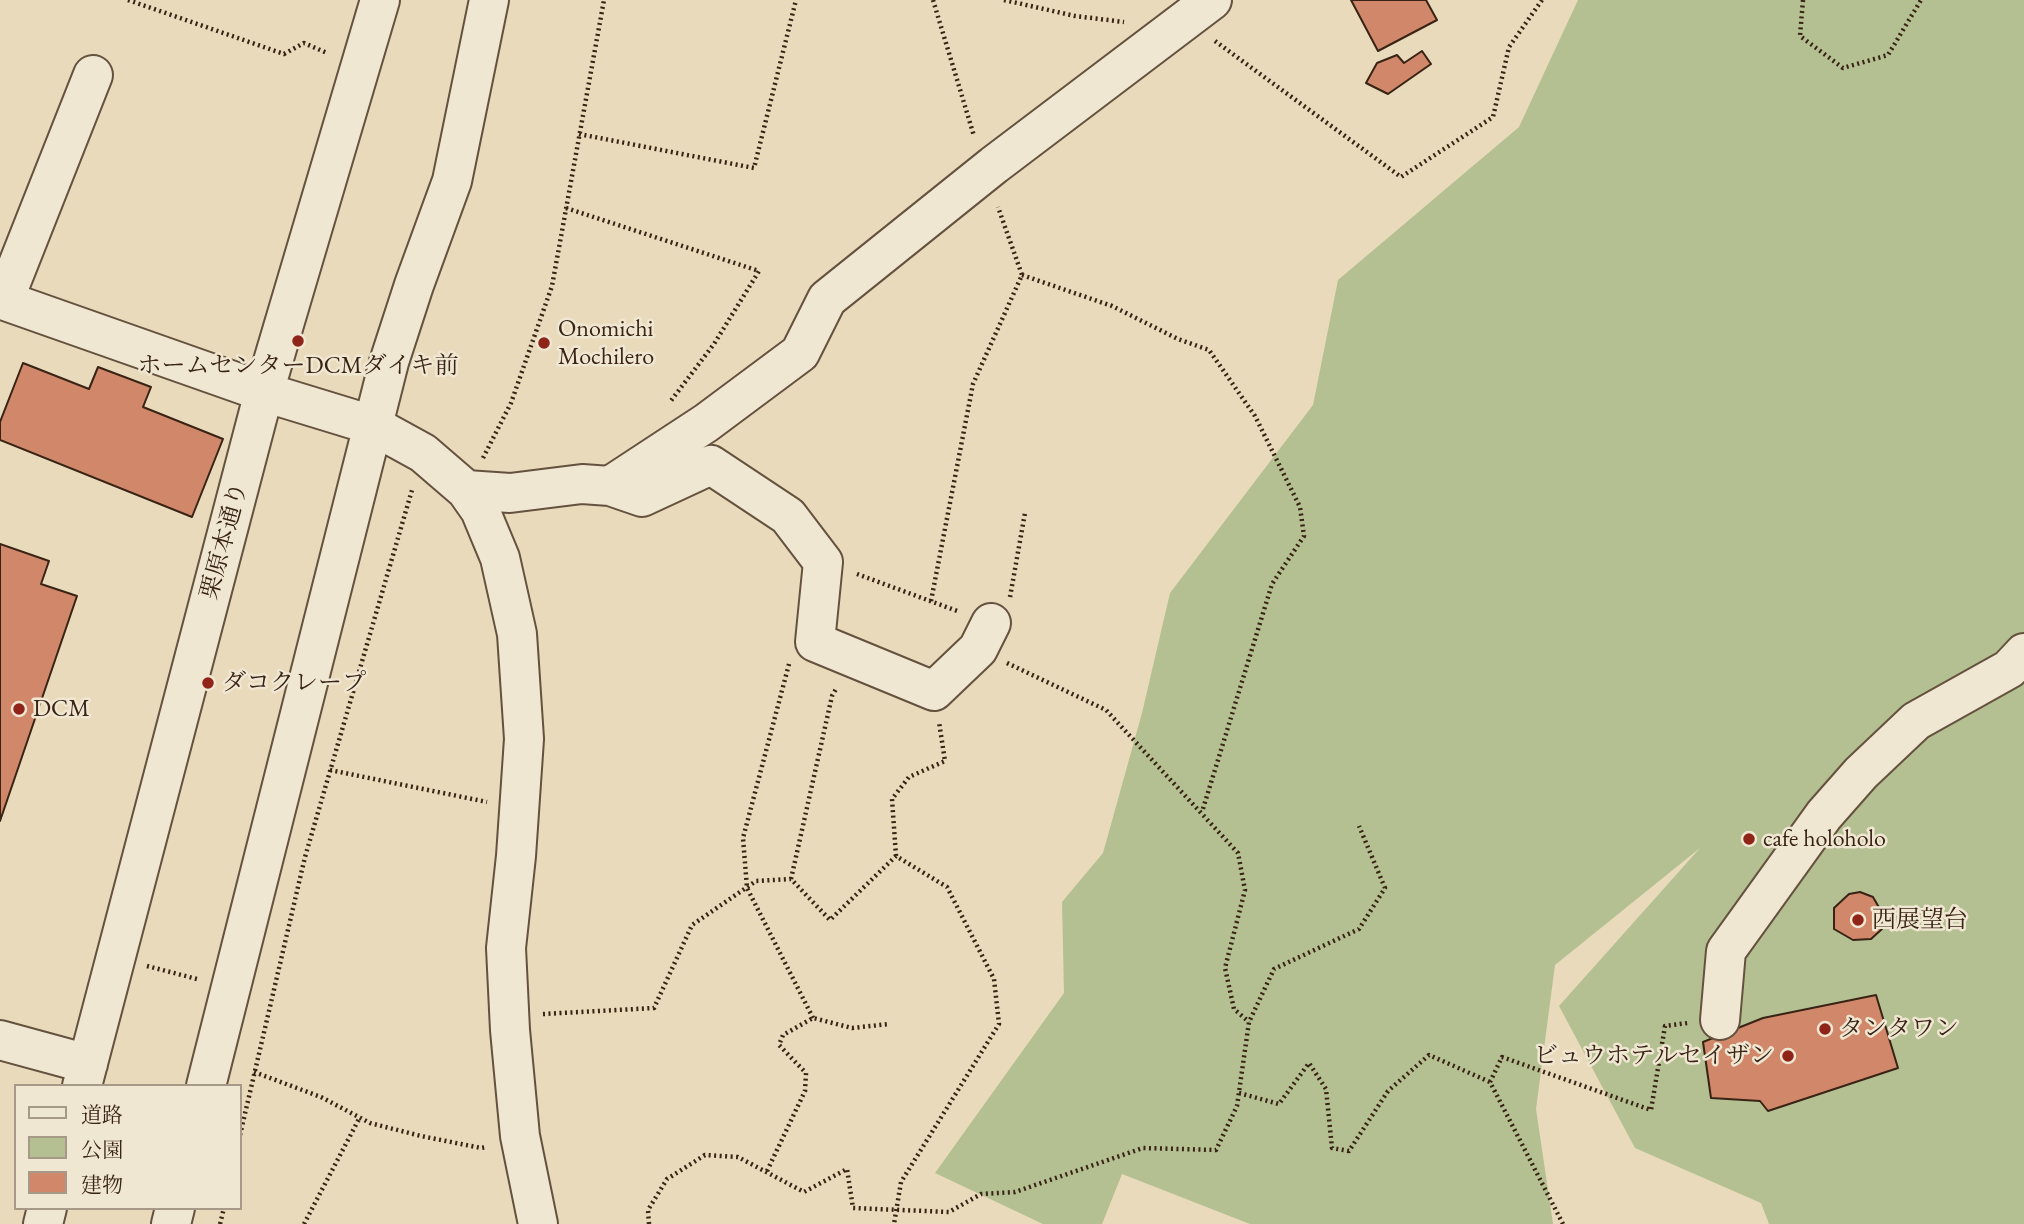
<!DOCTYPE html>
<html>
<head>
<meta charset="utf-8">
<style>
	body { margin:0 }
	#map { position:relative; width:2024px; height:1224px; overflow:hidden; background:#e8dabb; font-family:"EB Garamond","Noto Serif JP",serif }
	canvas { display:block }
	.legend { position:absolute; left:14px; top:1084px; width:228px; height:126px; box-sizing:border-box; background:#f0e7d3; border:2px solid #a69987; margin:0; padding:9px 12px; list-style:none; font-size:21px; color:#382314 }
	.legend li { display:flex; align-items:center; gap:14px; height:35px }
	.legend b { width:35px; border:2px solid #a69987 }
</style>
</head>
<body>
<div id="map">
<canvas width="2024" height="1224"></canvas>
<ul class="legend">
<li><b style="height:9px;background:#f0e7d3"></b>道路</li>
<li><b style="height:19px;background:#b4c092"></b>公園</li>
<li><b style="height:19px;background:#d1886a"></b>建物</li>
</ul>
</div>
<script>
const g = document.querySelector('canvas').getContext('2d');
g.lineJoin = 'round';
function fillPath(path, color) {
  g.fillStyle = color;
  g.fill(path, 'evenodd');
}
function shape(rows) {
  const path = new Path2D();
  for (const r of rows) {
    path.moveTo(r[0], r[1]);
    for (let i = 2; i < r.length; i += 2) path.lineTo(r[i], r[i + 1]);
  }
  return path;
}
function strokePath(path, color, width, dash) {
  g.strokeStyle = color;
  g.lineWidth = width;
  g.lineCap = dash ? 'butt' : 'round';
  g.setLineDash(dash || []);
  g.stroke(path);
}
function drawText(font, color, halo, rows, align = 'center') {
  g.font = font + ' "EB Garamond","Noto Serif JP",serif';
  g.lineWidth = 5;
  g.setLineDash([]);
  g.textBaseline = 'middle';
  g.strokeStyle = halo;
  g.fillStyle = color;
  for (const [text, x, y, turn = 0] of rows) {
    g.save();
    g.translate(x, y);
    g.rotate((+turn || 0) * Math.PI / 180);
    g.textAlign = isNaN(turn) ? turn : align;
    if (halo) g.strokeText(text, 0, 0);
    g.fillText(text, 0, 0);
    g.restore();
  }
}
fillPath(shape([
	[1578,0,2024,0,2024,1224,1769,1224,1761,1203,1635,1148,1559,1006,1700,848,1555,965,1536,1109,1553,1224,1250,1224,1122,1174,1102,1224,1043,1224,935,1173,1064,993,1062,902,1103,853,1142,713,1170,593,1313,405,1338,280,1519,127]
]), '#b4c092');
const building = shape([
	[1351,0,1426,0,1437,20,1378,51,1351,0],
	[1422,51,1431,64,1388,94,1366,83,1377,63,1397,55,1404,63,1422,51],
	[23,363,89,389,98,367,151,387,143,407,223,439,192,517,0,440,0,422,23,363],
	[0,544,49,561,41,584,77,596,0,821,0,544],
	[1860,892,1873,897,1881,911,1882,929,1871,939,1853,940,1834,929,1834,908,1849,894,1860,892],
	[1876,995,1898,1068,1768,1111,1760,1101,1711,1098,1703,1042,1763,1018,1876,995]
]);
fillPath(building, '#d1886a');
strokePath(building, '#382314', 2);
const minor = shape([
	[0,299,264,392,372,425,423,453,466,490,480,510,500,558,517,634,524,739,516,856,506,948,510,1030,520,1136,538,1224],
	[4,300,93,75],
	[610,486,642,497,711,465,788,516,823,562,815,642,934,691,978,649,991,623],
	[466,490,510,493,582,484,610,486,706,423,800,353,827,299,994,165,1212,0],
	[1720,1020,1726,951,1824,815,1861,773,1916,721,2009,669,2024,653],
	[0,1040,88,1064],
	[82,1086,264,392,380,0],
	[206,1086,389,362,414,285,452,181,489,0],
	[43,1224,47,1208],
	[171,1224,175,1208]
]);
strokePath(minor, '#64513e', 42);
strokePath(shape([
	[128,0,284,54,304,43,327,53],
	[933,0,974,136],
	[1004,0,1075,16,1124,22],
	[1803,0,1800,36,1843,68,1888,55,1921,0],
	[1215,41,1401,177,1493,117,1509,47,1542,0],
	[579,134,754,168,796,0],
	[566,208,759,271,714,344,670,402],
	[1022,275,1112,306,1178,339,1209,350,1255,416,1300,507,1304,536,1272,584,1202,812],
	[483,458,511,403,552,286,604,0],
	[857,574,960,612],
	[1010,597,1025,513],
	[931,601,973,384,1022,275,998,207],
	[1007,663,1106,710,1238,853,1245,890,1225,968,1234,1009,1249,1022],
	[789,664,743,838,747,888,813,1018],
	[330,770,487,802],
	[896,856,892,799,909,777,945,761,939,722],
	[791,879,832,696,836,689],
	[147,966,197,979],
	[543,1014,654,1008,692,925,756,881,791,879,830,920,896,856,947,887,994,979,999,1024,901,1182,894,1224],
	[254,1072,321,1097,370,1123,421,1136,481,1148,487,1147],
	[1239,1093,1279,1104,1309,1063,1326,1089,1332,1148,1349,1151,1388,1091,1429,1055,1490,1082],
	[240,1135,305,857,412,490],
	[767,1171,805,1091,806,1073,779,1045,783,1035,813,1018,852,1028,889,1024],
	[220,1224,224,1208],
	[304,1224,360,1117],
	[649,1224,648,1210,667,1179,705,1155,738,1157,804,1192,847,1169,853,1208,949,1212,981,1194,1015,1192,1143,1148,1216,1150,1237,1106,1249,1022,1274,969,1359,929,1385,888,1359,826],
	[1563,1224,1490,1082,1502,1057,1651,1110,1665,1026,1688,1023]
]), '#382314', 4.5, [2, 3.5]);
strokePath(minor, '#f0e7d3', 38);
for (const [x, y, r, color] of [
	[298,341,7,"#8f2418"],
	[544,343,7,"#8f2418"],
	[208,683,7,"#8f2418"],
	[19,709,7,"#8f2418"],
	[1749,839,7,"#8f2418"],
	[1858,920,7,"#8f2418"],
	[1825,1029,7,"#8f2418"],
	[1788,1056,7,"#8f2418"]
]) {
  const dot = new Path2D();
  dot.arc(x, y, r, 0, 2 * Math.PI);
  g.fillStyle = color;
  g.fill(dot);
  strokePath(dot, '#f0e7d3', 2.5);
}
drawText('24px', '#382314', '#f0e7d3', [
	["Onomichi",558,329],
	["Mochilero",558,357],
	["ホームセンターDCMダイキ前",298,366,"center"],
	["ダコクレープ",222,683],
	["DCM",33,709],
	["cafe holoholo",1763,839],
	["西展望台",1872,920],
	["タンタワン",1839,1029],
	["ビュウホテルセイザン",1774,1056,"right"]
], 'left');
drawText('24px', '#382314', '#f0e7d3', [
	["栗原本通り",225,541,-75]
]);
</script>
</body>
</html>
